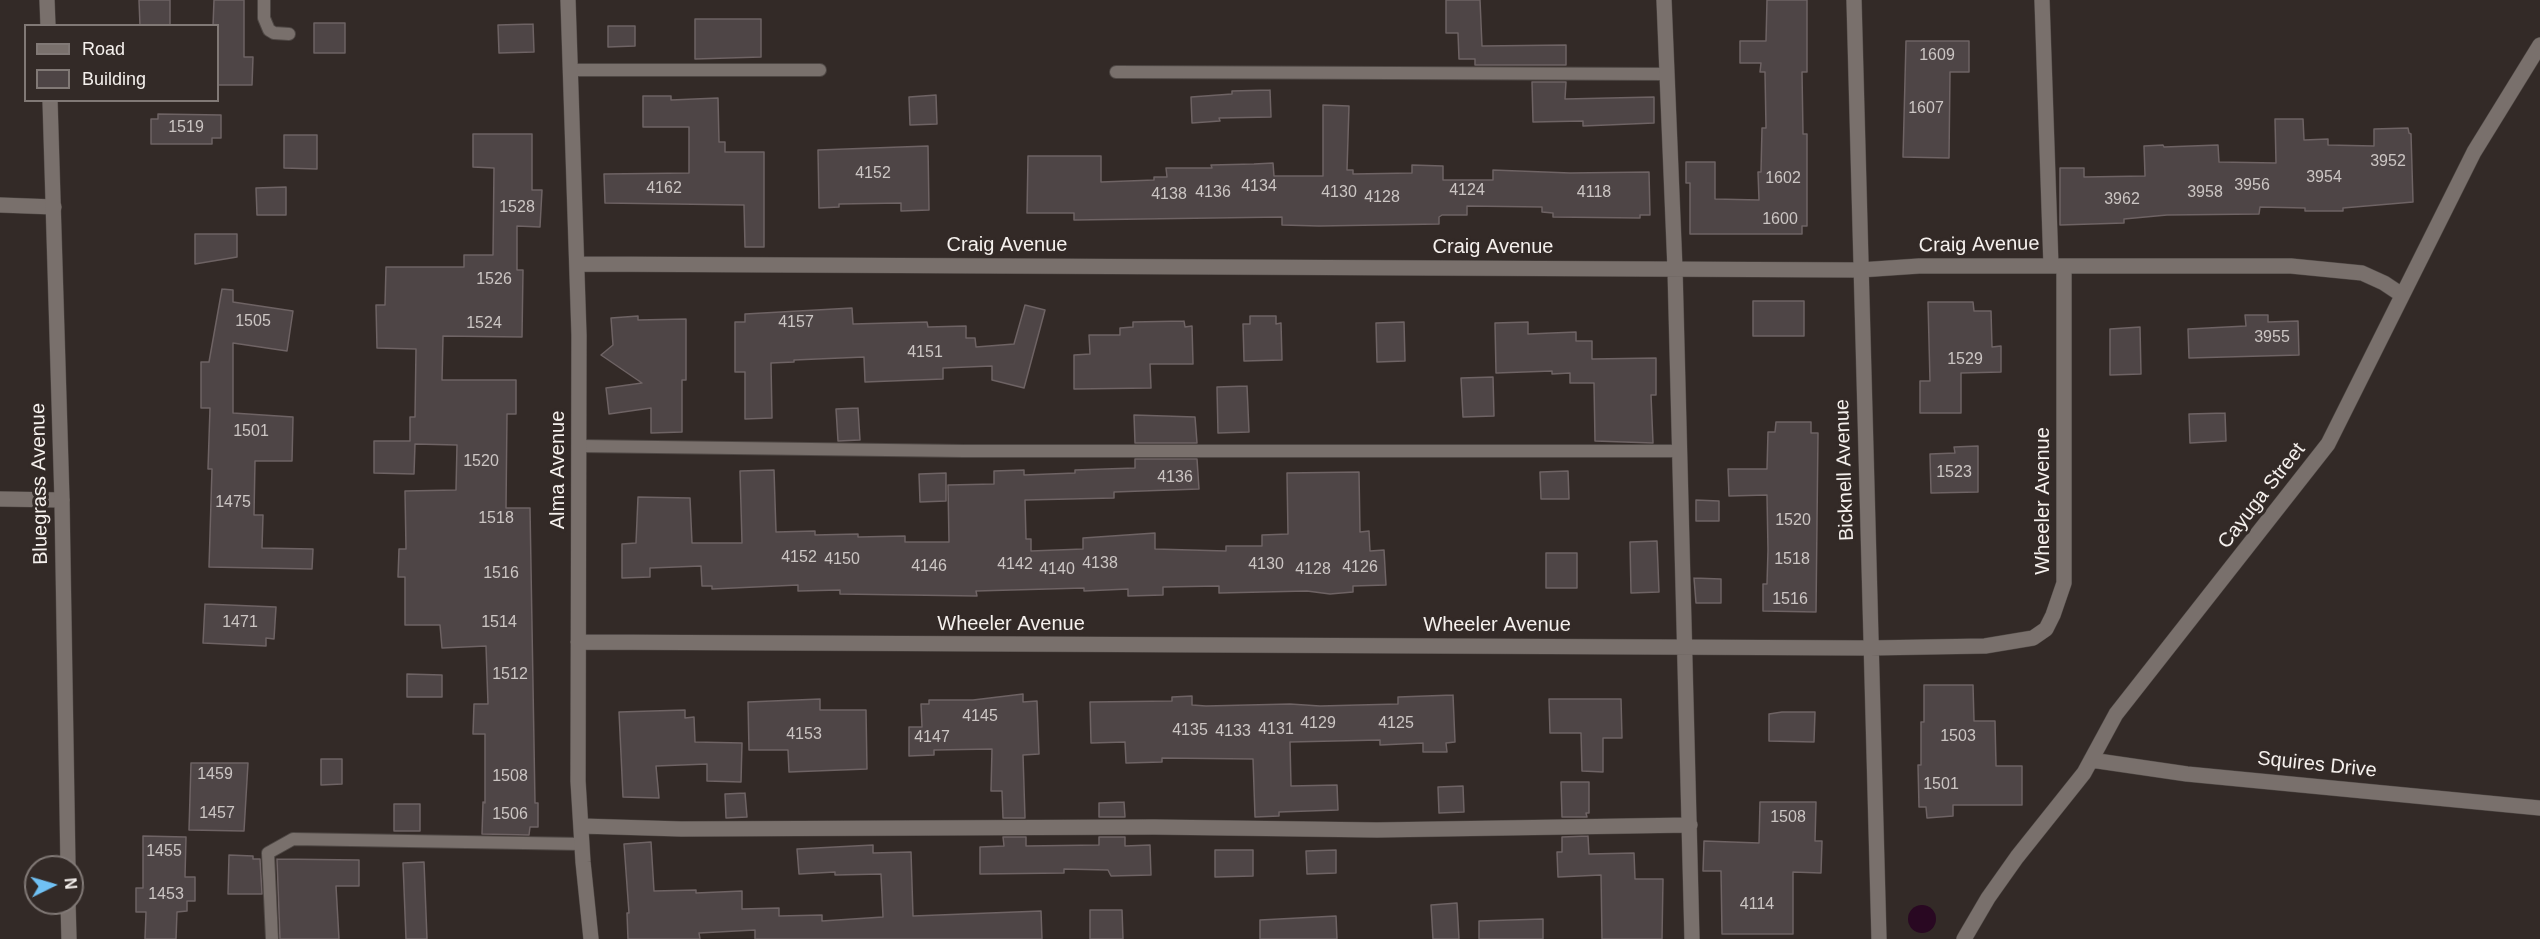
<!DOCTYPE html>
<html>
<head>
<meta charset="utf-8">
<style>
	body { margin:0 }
	#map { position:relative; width:2540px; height:939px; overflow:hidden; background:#332a27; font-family:Helvetica,sans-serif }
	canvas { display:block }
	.legend { position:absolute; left:24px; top:24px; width:195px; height:78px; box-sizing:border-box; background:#332a27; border:2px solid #817976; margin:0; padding:8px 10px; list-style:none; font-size:18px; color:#f5f0ed }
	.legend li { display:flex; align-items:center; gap:12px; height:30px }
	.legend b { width:30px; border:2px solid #817976 }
	.north { position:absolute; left:24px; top:855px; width:60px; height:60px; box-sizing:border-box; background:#332a27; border:2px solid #817976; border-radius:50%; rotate:85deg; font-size:16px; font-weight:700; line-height:24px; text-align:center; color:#f5f0ed }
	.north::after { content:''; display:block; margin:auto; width:21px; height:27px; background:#70c1f4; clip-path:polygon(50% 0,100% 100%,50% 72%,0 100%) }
</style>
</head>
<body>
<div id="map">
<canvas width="2540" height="939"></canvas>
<ul class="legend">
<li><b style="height:8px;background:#79706c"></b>Road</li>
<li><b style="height:16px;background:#4e4546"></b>Building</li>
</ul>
<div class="north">N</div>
</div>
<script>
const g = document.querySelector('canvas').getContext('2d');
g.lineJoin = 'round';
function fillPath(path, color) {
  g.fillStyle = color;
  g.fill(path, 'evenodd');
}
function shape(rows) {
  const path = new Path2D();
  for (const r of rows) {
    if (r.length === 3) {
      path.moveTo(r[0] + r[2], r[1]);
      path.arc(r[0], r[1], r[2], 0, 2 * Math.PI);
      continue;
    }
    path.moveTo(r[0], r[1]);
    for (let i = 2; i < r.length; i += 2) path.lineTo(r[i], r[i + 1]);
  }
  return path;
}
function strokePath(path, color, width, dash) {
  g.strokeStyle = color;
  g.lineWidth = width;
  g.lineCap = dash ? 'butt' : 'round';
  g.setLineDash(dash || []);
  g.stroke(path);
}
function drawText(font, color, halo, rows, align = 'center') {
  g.font = font + ' Helvetica,sans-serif';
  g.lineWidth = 6;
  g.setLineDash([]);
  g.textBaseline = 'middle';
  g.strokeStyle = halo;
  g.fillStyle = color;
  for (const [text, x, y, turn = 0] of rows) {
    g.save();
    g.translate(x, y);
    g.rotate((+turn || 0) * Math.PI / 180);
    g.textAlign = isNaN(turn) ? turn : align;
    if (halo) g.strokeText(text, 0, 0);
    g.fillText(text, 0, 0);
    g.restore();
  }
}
fillPath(shape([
	[1922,919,14]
]), '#290822');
const building = shape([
	[139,0,170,0,170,26,140,26,139,0],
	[214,0,244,0,244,57,253,57,252,85,218,85,218,26,213,26,214,0],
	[1446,0,1480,0,1482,46,1566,45,1566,65,1475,65,1475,59,1459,59,1458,33,1446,33,1446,0],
	[1767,0,1807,0,1807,72,1802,72,1803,134,1807,134,1807,226,1802,226,1802,234,1690,234,1690,183,1686,183,1686,162,1715,162,1715,199,1759,200,1758,172,1761,172,1762,128,1766,128,1765,72,1760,72,1761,63,1740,63,1740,41,1766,41,1767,0],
	[695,19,761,19,761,57,695,59,695,19],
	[314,23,345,23,345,53,314,53,314,23],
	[533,24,534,52,499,53,498,25,533,24],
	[608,26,635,26,635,46,608,47,608,26],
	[1906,41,1969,41,1969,72,1950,72,1949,158,1903,157,1906,41],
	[1532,82,1566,82,1565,99,1654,97,1654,123,1583,126,1583,121,1533,122,1532,82],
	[1270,90,1271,117,1219,118,1220,121,1192,123,1191,97,1232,94,1232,91,1270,90],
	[936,95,937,124,910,125,909,97,936,95],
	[643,96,671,96,671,100,718,98,719,142,725,142,725,152,764,152,764,247,745,247,744,205,605,203,604,174,689,173,689,127,643,127,643,96],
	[1323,105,1349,106,1347,170,1353,170,1353,174,1412,173,1412,165,1443,166,1443,180,1493,180,1493,170,1570,173,1649,172,1650,215,1640,215,1640,218,1553,217,1553,213,1542,212,1542,207,1467,206,1467,215,1442,215,1439,217,1439,224,1319,226,1282,225,1282,217,1074,220,1074,213,1027,213,1028,156,1101,156,1101,182,1154,180,1154,177,1167,177,1166,168,1212,168,1211,165,1254,164,1273,163,1274,176,1323,176,1323,105],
	[158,114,221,115,221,138,212,138,212,144,151,144,151,119,158,119,158,114],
	[2275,119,2303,119,2304,140,2328,139,2328,145,2374,146,2374,129,2408,128,2409,133,2411,134,2413,202,2343,208,2343,211,2305,211,2305,208,2260,207,2259,214,2167,215,2124,219,2124,223,2060,225,2060,168,2084,168,2084,177,2145,176,2144,146,2163,145,2164,147,2218,145,2219,162,2276,163,2275,119],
	[473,134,532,134,532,190,542,190,540,227,517,226,517,270,523,270,522,337,443,336,442,380,516,380,516,414,507,414,506,508,530,508,535,803,538,803,538,827,530,827,529,835,482,834,483,802,485,803,485,734,473,734,474,704,488,704,486,646,442,648,440,625,405,625,405,577,398,577,399,549,406,549,405,491,456,490,457,445,415,444,414,474,374,473,374,441,410,441,410,417,415,417,416,349,377,348,376,305,385,305,386,267,464,267,464,255,493,255,494,168,473,167,473,134],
	[284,135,317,135,317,169,284,168,284,135],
	[928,146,929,210,901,211,901,203,839,204,839,207,819,208,818,150,928,146],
	[286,187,286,215,257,215,256,188,286,187],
	[195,234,237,234,237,257,195,264,195,234],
	[222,289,233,290,233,302,293,311,287,351,233,343,233,413,293,417,292,461,255,461,254,515,263,515,262,548,313,549,312,569,209,567,212,469,208,469,210,408,201,408,201,362,209,362,222,289],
	[1753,301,1804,301,1804,336,1753,336,1753,301],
	[1928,302,1973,302,1974,311,1991,311,1992,347,2001,346,2001,372,1961,373,1961,413,1920,413,1920,381,1930,381,1928,302],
	[1025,305,1045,310,1024,388,992,380,992,366,943,368,943,379,865,382,864,357,794,360,794,362,771,363,772,418,745,419,745,372,735,372,735,322,745,322,745,314,852,308,853,324,927,322,928,327,966,326,966,338,975,338,976,347,1014,344,1025,305],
	[2245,315,2268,315,2268,322,2298,321,2299,355,2189,358,2188,329,2246,326,2245,315],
	[638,316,638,320,686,319,686,380,682,380,682,432,651,433,651,408,609,414,606,388,642,383,601,355,613,345,611,318,638,316],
	[1250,316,1276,316,1276,324,1281,323,1282,360,1244,361,1243,324,1250,324,1250,316],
	[1184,321,1185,327,1192,326,1193,364,1150,364,1151,388,1074,389,1074,355,1090,354,1089,335,1120,335,1120,328,1133,327,1133,322,1184,321],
	[1404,322,1405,361,1377,362,1376,323,1404,322],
	[1528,322,1528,334,1576,332,1576,341,1592,341,1592,359,1656,358,1656,395,1651,395,1653,443,1595,441,1594,383,1570,383,1570,373,1552,374,1552,371,1496,373,1495,323,1528,322],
	[2140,327,2141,374,2110,375,2110,329,2140,327],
	[1493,377,1494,416,1463,417,1461,378,1493,377],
	[1247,386,1249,432,1218,433,1217,387,1247,386],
	[858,408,860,440,838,441,836,409,858,408],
	[2225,413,2226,441,2190,443,2189,414,2225,413],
	[1134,415,1195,417,1197,443,1135,443,1134,415],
	[1776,422,1811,422,1811,433,1818,433,1816,612,1763,611,1763,584,1767,584,1768,550,1767,495,1729,496,1728,469,1767,469,1768,432,1775,432,1776,422],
	[1978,446,1978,492,1931,493,1930,454,1955,453,1954,447,1978,446],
	[1135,459,1197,459,1199,489,1114,492,1114,498,1025,500,1026,539,1031,539,1031,551,1083,549,1083,538,1155,533,1155,549,1226,551,1226,546,1262,546,1262,535,1288,534,1287,473,1359,472,1360,532,1369,531,1370,551,1384,550,1386,585,1353,586,1353,592,1330,594,1307,591,1219,593,1219,586,1163,587,1163,595,1128,596,1128,589,1084,591,1084,588,976,591,977,596,840,594,840,590,798,591,798,585,712,589,712,586,702,586,701,566,650,568,650,577,622,578,622,544,636,543,638,497,690,498,692,543,742,543,740,471,774,470,776,532,815,531,815,535,858,534,858,537,905,536,905,542,949,542,948,485,994,484,994,471,1024,470,1024,475,1075,473,1075,470,1135,468,1135,459],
	[1568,471,1569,499,1541,499,1540,472,1568,471],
	[946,473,946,501,920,502,919,474,946,473],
	[1696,500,1719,501,1719,521,1696,521,1696,500],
	[1657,541,1659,592,1631,593,1630,542,1657,541],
	[1546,553,1577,553,1577,588,1546,588,1546,553],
	[1694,578,1721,579,1721,603,1696,603,1694,578],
	[205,604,276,607,274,639,266,638,266,646,203,643,205,604],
	[407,674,442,675,442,697,407,697,407,674],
	[1924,685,1973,685,1974,721,1995,721,1996,766,2022,766,2022,805,1953,805,1953,816,1927,818,1926,807,1919,807,1918,765,1921,765,1921,722,1924,722,1924,685],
	[1023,694,1023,702,1037,701,1039,754,1023,755,1025,818,1003,818,1002,791,991,791,992,749,934,750,934,755,909,756,909,727,922,727,921,704,929,704,929,700,973,700,1023,694],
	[1453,695,1455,742,1446,743,1447,752,1423,752,1423,743,1380,745,1380,740,1290,742,1291,786,1337,785,1338,810,1279,812,1279,816,1255,817,1253,759,1162,758,1162,762,1126,763,1125,742,1091,743,1090,702,1172,701,1172,697,1192,696,1192,705,1206,706,1290,704,1320,706,1398,704,1398,697,1453,695],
	[820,699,820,710,866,710,867,769,789,772,788,750,749,750,748,702,820,699],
	[1549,699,1621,699,1622,738,1603,738,1603,772,1582,771,1581,733,1550,733,1549,699],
	[685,710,685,718,694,717,695,742,742,743,741,782,707,781,707,764,656,766,659,798,623,797,619,712,685,710],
	[1782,712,1815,712,1814,742,1769,741,1769,714,1782,712],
	[321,759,342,759,342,784,321,785,321,759],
	[191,763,248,763,244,831,189,830,191,763],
	[1561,782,1589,782,1589,813,1586,813,1587,817,1562,817,1561,782],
	[1463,786,1464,812,1439,813,1438,787,1463,786],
	[745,793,747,817,726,818,725,794,745,793],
	[1124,802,1125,817,1099,817,1099,803,1124,802],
	[1760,802,1816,802,1815,841,1822,841,1821,873,1793,872,1793,934,1722,934,1721,871,1703,871,1704,841,1759,843,1760,802],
	[394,804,420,804,420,831,394,831,394,804],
	[143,836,186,837,185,877,195,877,195,901,187,901,187,911,177,912,176,939,145,939,146,912,136,912,136,888,143,888,143,836],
	[1588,836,1589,854,1634,853,1635,879,1663,879,1662,939,1602,939,1601,875,1558,877,1557,852,1562,852,1562,837,1588,836],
	[1003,837,1026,837,1026,846,1099,845,1099,837,1125,837,1125,846,1150,845,1151,875,1111,876,1108,870,1064,869,1064,873,980,874,980,847,1004,846,1003,837],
	[651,842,654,891,696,890,696,893,742,891,742,909,779,908,779,916,822,915,822,921,883,917,881,874,835,875,835,872,799,874,797,849,873,845,873,853,911,852,913,916,1041,911,1042,939,755,939,755,930,699,933,700,939,628,939,627,913,629,913,624,844,651,842],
	[1215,850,1253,850,1253,876,1215,877,1215,850],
	[1336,850,1336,873,1307,874,1306,851,1336,850],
	[229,855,253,856,253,859,260,859,262,894,228,894,229,855],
	[277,859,359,860,359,886,336,886,339,939,280,939,277,859],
	[424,862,427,939,406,939,403,863,424,862],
	[1457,903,1459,939,1433,939,1431,905,1457,903],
	[1090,910,1122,910,1123,939,1090,939,1090,910],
	[1336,916,1337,939,1260,939,1260,920,1336,916],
	[1543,919,1543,939,1479,939,1479,921,1543,919]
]);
fillPath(building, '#4e4546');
strokePath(building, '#6e6364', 1.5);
const service = shape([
	[264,0,264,18,269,30,274,33,289,34],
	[571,70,820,70],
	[1116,72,1667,74],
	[579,446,964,451,1680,451],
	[272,939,268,853,293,839,582,844]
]);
const minor = shape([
	[568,0,579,335,578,781,583,862,591,939],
	[1664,0,1675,269,1692,939],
	[1854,0,1879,939],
	[2042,0,2051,266],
	[0,205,54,207],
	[577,264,1860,270,1919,266,2291,266,2362,273,2384,283,2402,295],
	[0,499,62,500],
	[578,642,1870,648,1985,646,2033,638,2046,629,2053,615,2064,583,2064,266],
	[2091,760,2187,774,2540,808],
	[581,826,681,829,1154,827,1377,830,1690,825],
	[1964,939,1988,898,2017,857,2084,773,2116,714,2328,444,2474,152,2540,45]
]);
const tertiary = shape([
	[47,0,48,26],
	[50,100,62,500,68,867],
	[68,903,69,939]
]);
strokePath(service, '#4f4845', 14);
strokePath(minor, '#4f4845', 16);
strokePath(tertiary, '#4f4845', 16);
strokePath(service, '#79706c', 12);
strokePath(minor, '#79706c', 15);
strokePath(tertiary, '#79706c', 15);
drawText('16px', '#cbc5c3', null, [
	["1609",1937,56],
	["1607",1926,109],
	["1519",186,128],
	["3952",2388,162],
	["4152",873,174],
	["3954",2324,178],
	["1602",1783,179],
	["3956",2252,186],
	["4134",1259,187],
	["4162",664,189],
	["4124",1467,191],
	["4136",1213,193],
	["4130",1339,193],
	["4118",1594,193],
	["3958",2205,193],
	["4138",1169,195],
	["4128",1382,198],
	["3962",2122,200],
	["1528",517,208],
	["1600",1780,220],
	["1526",494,280],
	["1505",253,322],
	["4157",796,323],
	["1524",484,324],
	["3955",2272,338],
	["4151",925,353],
	["1529",1965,360],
	["1501",251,432],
	["1520",481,462],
	["1523",1954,473],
	["4136",1175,478],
	["1475",233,503],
	["1518",496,519],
	["1520",1793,521],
	["4152",799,558],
	["4150",842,560],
	["1518",1792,560],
	["4138",1100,564],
	["4142",1015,565],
	["4130",1266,565],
	["4146",929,567],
	["4126",1360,568],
	["4140",1057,570],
	["4128",1313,570],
	["1516",501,574],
	["1516",1790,600],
	["1471",240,623],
	["1514",499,623],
	["1512",510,675],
	["4145",980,717],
	["4129",1318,724],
	["4125",1396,724],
	["4131",1276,730],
	["4135",1190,731],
	["4133",1233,732],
	["4153",804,735],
	["1503",1958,737],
	["4147",932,738],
	["1459",215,775],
	["1508",510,777],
	["1501",1941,785],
	["1457",217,814],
	["1506",510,815],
	["1508",1788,818],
	["1455",164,852],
	["1453",166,895],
	["4114",1757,905]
]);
drawText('20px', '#f5f0ed', '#332a27', [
	["Craig Avenue",1007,245],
	["Craig Avenue",1979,245,-1],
	["Craig Avenue",1493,247],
	["Alma Avenue",558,470,-90],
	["Bicknell Avenue",1845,470,-92],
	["Bluegrass Avenue",40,484,-91],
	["Cayuga Street",2262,496,-52],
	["Wheeler Avenue",2043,501,-90],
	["Wheeler Avenue",1011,624],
	["Wheeler Avenue",1497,625],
	["Squires Drive",2317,765,6]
]);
</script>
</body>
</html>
